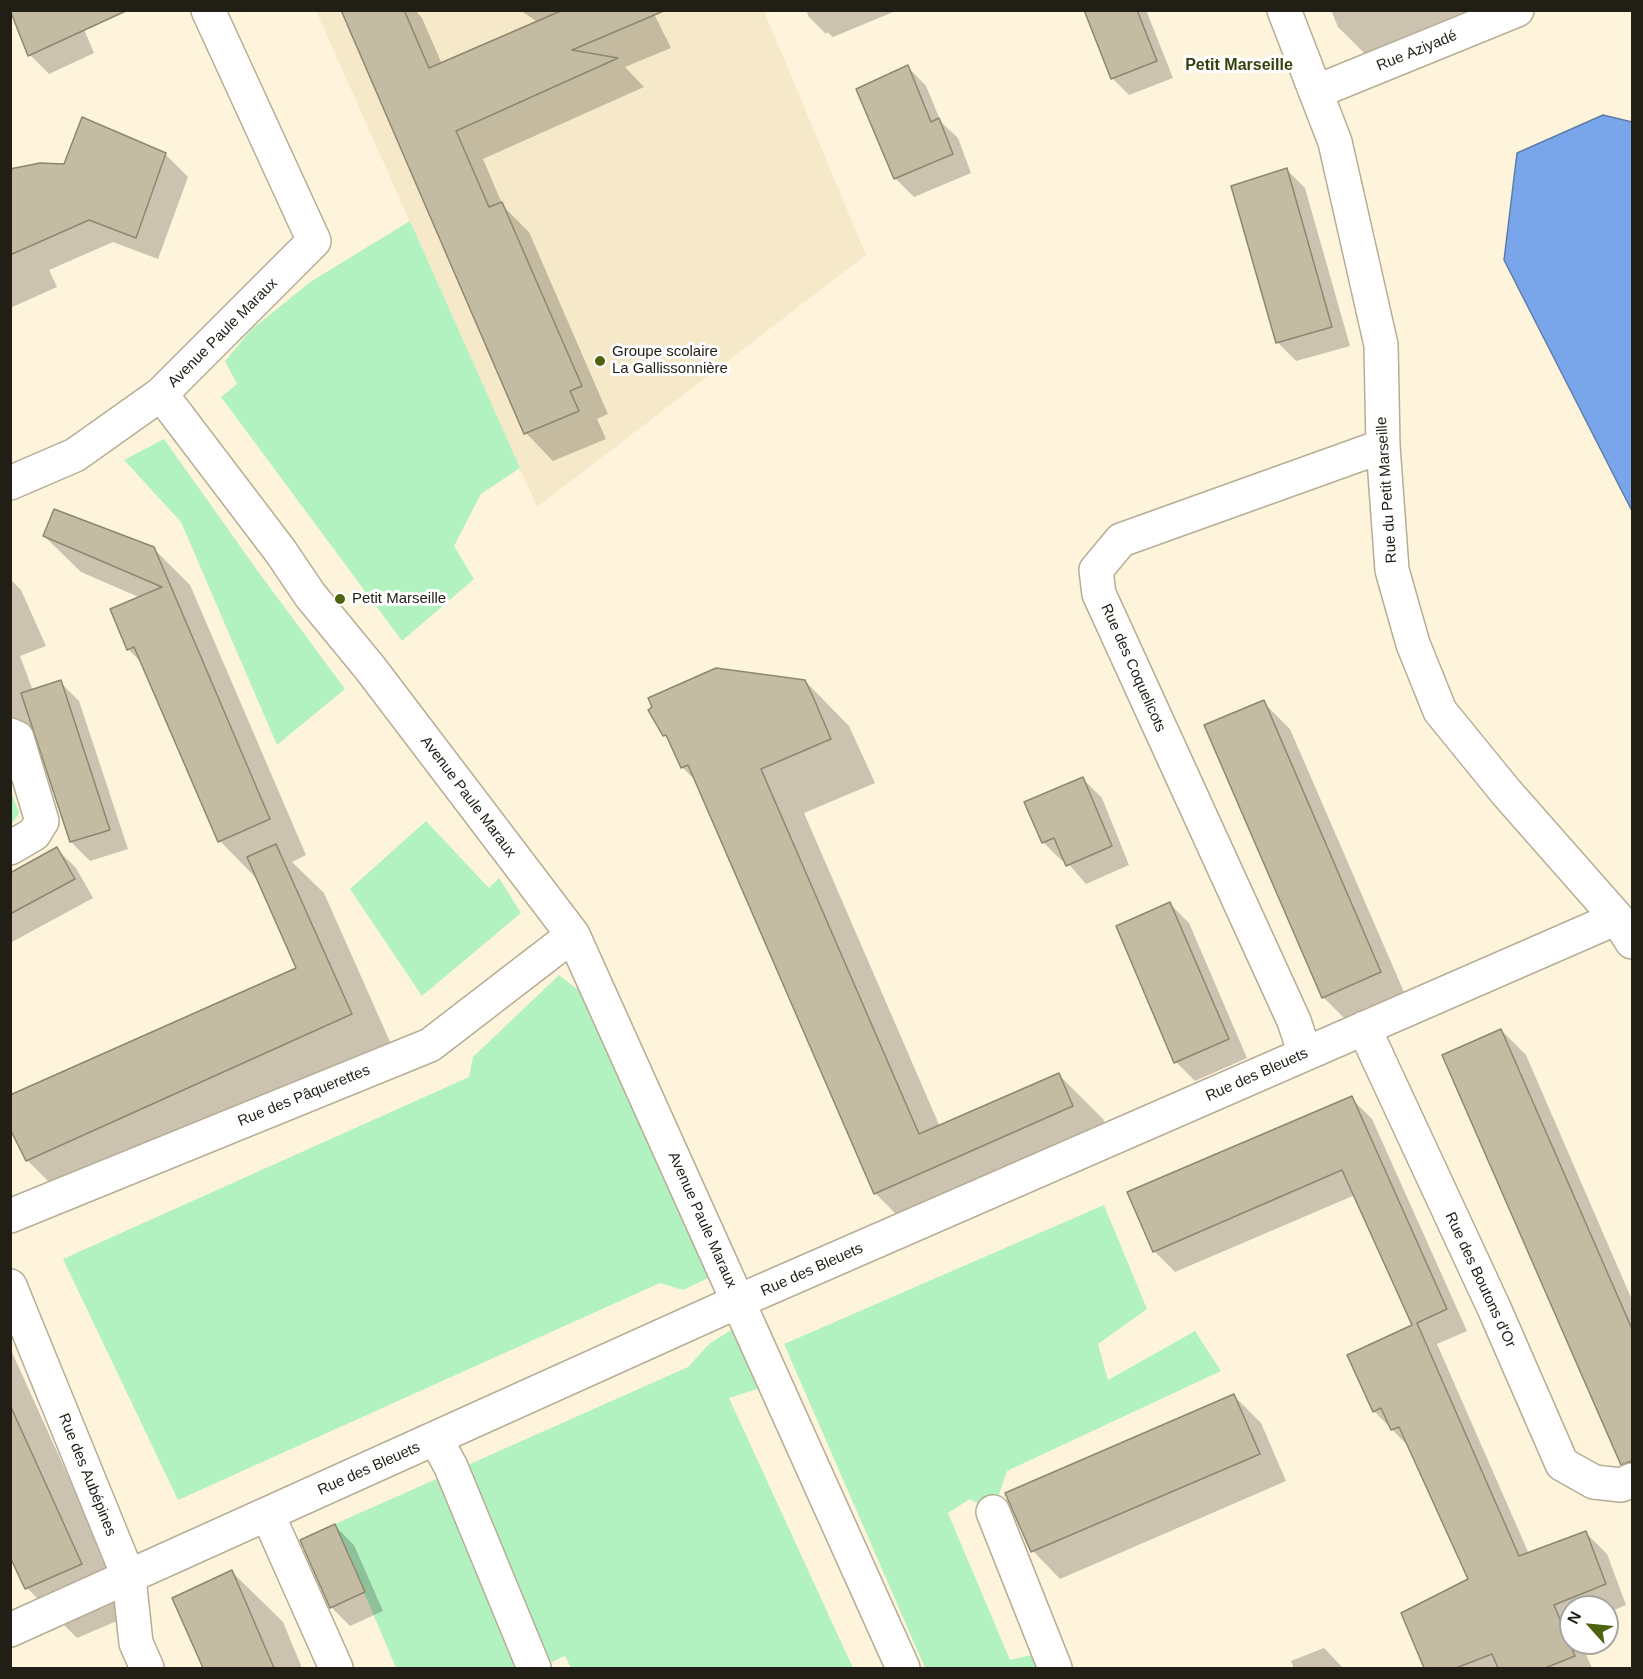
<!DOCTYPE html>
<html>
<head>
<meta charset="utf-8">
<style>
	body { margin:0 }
	#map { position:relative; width:1643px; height:1679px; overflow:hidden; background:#fef4dc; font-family:Arial,sans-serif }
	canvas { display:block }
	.frame { position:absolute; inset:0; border:12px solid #211e15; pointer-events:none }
	.north { position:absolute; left:1559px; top:1595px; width:60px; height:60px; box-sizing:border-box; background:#fff; border:2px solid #a6a5a1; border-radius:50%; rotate:297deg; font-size:16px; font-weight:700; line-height:24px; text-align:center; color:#211e15 }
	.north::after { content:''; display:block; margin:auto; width:21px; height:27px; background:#4e630e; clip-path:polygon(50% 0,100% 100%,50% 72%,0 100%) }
</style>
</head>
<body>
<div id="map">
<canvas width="1643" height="1679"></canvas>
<div class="frame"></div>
<div class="north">N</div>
</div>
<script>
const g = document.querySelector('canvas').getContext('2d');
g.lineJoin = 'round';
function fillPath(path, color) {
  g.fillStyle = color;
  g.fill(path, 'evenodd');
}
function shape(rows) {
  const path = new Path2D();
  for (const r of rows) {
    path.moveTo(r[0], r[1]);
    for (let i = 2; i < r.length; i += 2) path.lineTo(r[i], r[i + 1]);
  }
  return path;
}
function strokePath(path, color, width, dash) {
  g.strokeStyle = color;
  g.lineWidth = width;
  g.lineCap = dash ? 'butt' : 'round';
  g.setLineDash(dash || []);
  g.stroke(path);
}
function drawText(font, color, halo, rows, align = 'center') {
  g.font = font + ' Arial,sans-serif';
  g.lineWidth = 6;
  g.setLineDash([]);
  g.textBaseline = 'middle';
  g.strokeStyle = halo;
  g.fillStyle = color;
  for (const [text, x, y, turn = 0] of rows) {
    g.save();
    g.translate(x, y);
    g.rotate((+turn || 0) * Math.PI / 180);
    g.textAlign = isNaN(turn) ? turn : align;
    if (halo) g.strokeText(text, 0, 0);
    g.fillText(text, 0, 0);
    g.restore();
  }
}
fillPath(shape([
	[316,11,764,11,866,255,537,507]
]), '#f6e9c9');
fillPath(shape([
	[410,221,520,468,481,494,454,546,474,579,402,641,221,397,237,384,225,361,251,330,310,282],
	[164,439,257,570,345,689,277,745,181,522,124,460],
	[10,789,19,813,11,825,10,825],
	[426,821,489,888,499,878,521,913,422,996,350,889],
	[559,975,609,1014,725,1270,683,1290,660,1283,178,1500,63,1259,469,1077,473,1057],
	[1104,1205,1147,1309,1098,1344,1108,1380,1195,1331,1221,1371,1007,1471,993,1512,970,1499,948,1513,1010,1660,1048,1651,1038,1668,925,1668,784,1344],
	[747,1320,776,1383,729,1398,853,1668,571,1668,565,1656,539,1668,396,1668,335,1524,688,1367,709,1344]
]), '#b2f2c1');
const water = shape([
	[1603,115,1632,122,1632,511,1504,260,1517,153,1603,115]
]);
fillPath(water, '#79a6ea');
strokePath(water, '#5f7daa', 1.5);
fillPath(shape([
	[76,10,94,53,49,74,30,55],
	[344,10,415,10,422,18,442,64,539,23,520,10,651,10,654,14,671,48,625,67,644,87,483,159,503,206,529,232,608,414,597,419,606,439,553,461,526,433],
	[806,10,898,10,833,37,827,32,826,34,809,17],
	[1085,10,1146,10,1173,78,1129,95,1112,78],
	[1331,10,1474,10,1366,55,1338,27],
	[908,67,926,86,941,122,958,138,971,173,914,197,895,178],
	[165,154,188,177,158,259,113,242,49,270,57,287,10,308,10,176,65,165],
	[1287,170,1305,188,1350,346,1296,361,1277,342],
	[44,536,153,548,190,585,306,855,292,862,324,893,399,1062,75,1208,27,1160,298,969,256,878,220,841,142,663,128,649,141,598,81,572],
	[10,579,21,590,46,646,20,656,33,691,60,682,79,701,128,849,90,861,71,842,40,745,10,756],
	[805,681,849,726,875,783,804,813,940,1127,1059,1075,1103,1119,1117,1151,919,1237,875,1193,697,782,682,767,670,741,664,735],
	[1263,702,1290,729,1407,999,1350,1024,1323,997],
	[1083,779,1102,798,1129,865,1086,884,1065,860,1062,861,1043,842],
	[57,849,76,868,93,898,10,943,10,875],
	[1170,904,1189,923,1247,1058,1195,1081,1176,1062],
	[1501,1030,1526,1055,1632,1300,1632,1469,1618,1454],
	[1351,1098,1372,1119,1467,1331,1437,1344,1529,1554,1586,1533,1607,1554,1626,1605,1607,1613,1607,1607,1571,1607,1571,1643,1581,1643,1592,1668,1426,1668,1403,1613,1470,1580,1410,1448,1374,1411,1414,1325,1355,1195,1175,1272,1154,1251],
	[10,1348,131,1615,77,1638,27,1588,10,1553],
	[1234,1396,1261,1423,1286,1481,1060,1579,1033,1551,1007,1494],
	[335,1526,354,1545,383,1611,350,1626,331,1607],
	[232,1572,283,1622,302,1668,204,1668,174,1598],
	[1324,1648,1343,1668,1294,1668,1291,1661]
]), '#0003');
const building = shape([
	[10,10,128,10,28,56,10,10],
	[341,10,404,10,429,68,563,10,666,10,572,50,618,58,456,131,489,207,502,202,582,386,570,391,579,411,524,434,341,10],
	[1084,10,1137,10,1157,61,1111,79,1084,10],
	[908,65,931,122,939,118,953,154,894,179,856,89,908,65],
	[82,117,166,153,136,238,89,220,10,255,10,169,40,163,64,164,82,117],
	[1287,168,1332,327,1276,343,1231,186,1287,168],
	[54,509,154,547,270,819,218,842,134,647,127,650,110,609,162,587,43,536,54,509],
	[716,668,805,680,814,699,831,739,761,769,919,1134,1059,1073,1073,1106,874,1194,688,765,681,768,666,735,663,736,648,710,652,707,648,698,716,668],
	[61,680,110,830,70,842,21,693,61,680],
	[1264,700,1381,972,1322,998,1204,725,1264,700],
	[1083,777,1112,846,1066,866,1054,838,1042,843,1024,802,1083,777],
	[276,844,352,1014,26,1161,10,1129,10,1095,296,968,247,857,276,844],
	[57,847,75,879,10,914,10,873,57,847],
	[1170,902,1229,1039,1174,1063,1116,926,1170,902],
	[1501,1029,1632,1329,1632,1461,1621,1465,1442,1055,1501,1029],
	[1352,1096,1447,1309,1417,1323,1519,1556,1586,1531,1606,1584,1554,1605,1575,1656,1545,1668,1498,1668,1492,1654,1456,1668,1424,1668,1401,1613,1468,1579,1399,1427,1391,1430,1381,1408,1373,1412,1347,1355,1412,1325,1342,1170,1153,1252,1127,1192,1352,1096],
	[1234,1394,1260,1454,1031,1552,1005,1493,1234,1394],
	[10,1405,82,1564,25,1589,10,1557,10,1405],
	[335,1524,365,1592,330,1608,300,1540,335,1524],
	[232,1570,274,1668,203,1668,172,1598,232,1570]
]);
fillPath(building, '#c4bba3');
strokePath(building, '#8f8670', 1.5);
const street = shape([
	[1284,10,1335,142,1381,345,1383,446,1392,570,1413,644,1440,711,1506,792,1617,918,1632,942],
	[1318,91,1517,10],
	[161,394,281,552,310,595,370,668,573,935,903,1668],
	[10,483,75,455,161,394,314,241,208,10],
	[10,735,17,738,42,821,34,834,10,848],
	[1364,1028,1494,1308,1562,1464,1594,1482,1621,1485,1632,1480],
	[1305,1054,1294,1021,1099,594,1096,570,1121,540,1383,446],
	[10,1216,430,1045,573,935],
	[10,1286,129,1578,136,1643,147,1668],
	[436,1439,451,1467,534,1668],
	[993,1512,1055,1668],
	[268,1515,336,1668],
	[10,1630,739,1301,1617,918]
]);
strokePath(street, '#b7ad96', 36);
strokePath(street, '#fff', 33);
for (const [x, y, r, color] of [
	[600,361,6,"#4e630e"],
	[340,599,6,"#4e630e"]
]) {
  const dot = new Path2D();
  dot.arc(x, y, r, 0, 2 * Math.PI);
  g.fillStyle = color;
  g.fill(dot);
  strokePath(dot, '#fff', 2);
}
drawText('15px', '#211e15', '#fff', [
	["Rue Aziyadé",1417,51,-22],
	["Avenue Paule Maraux",223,333,-45],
	["Rue du Petit Marseille",1387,490,-94],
	["Rue des Coquelicots",1133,668,66],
	["Avenue Paule Maraux",468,797,53],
	["Rue des Bleuets",1257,1075,-24],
	["Rue des Pâquerettes",304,1096,-22],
	["Avenue Paule Maraux",702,1220,66],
	["Rue des Bleuets",812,1270,-24],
	["Rue des Boutons d'Or",1480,1280,65],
	["Rue des Bleuets",369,1469,-24],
	["Rue des Aubépines",87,1475,68]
]);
drawText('15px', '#211e15', '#fff', [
	["Groupe scolaire",612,352],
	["La Gallissonnière",612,369],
	["Petit Marseille",352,599]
], 'left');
drawText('bold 16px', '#344209', '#fff', [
	["Petit Marseille",1239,66]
]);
</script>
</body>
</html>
